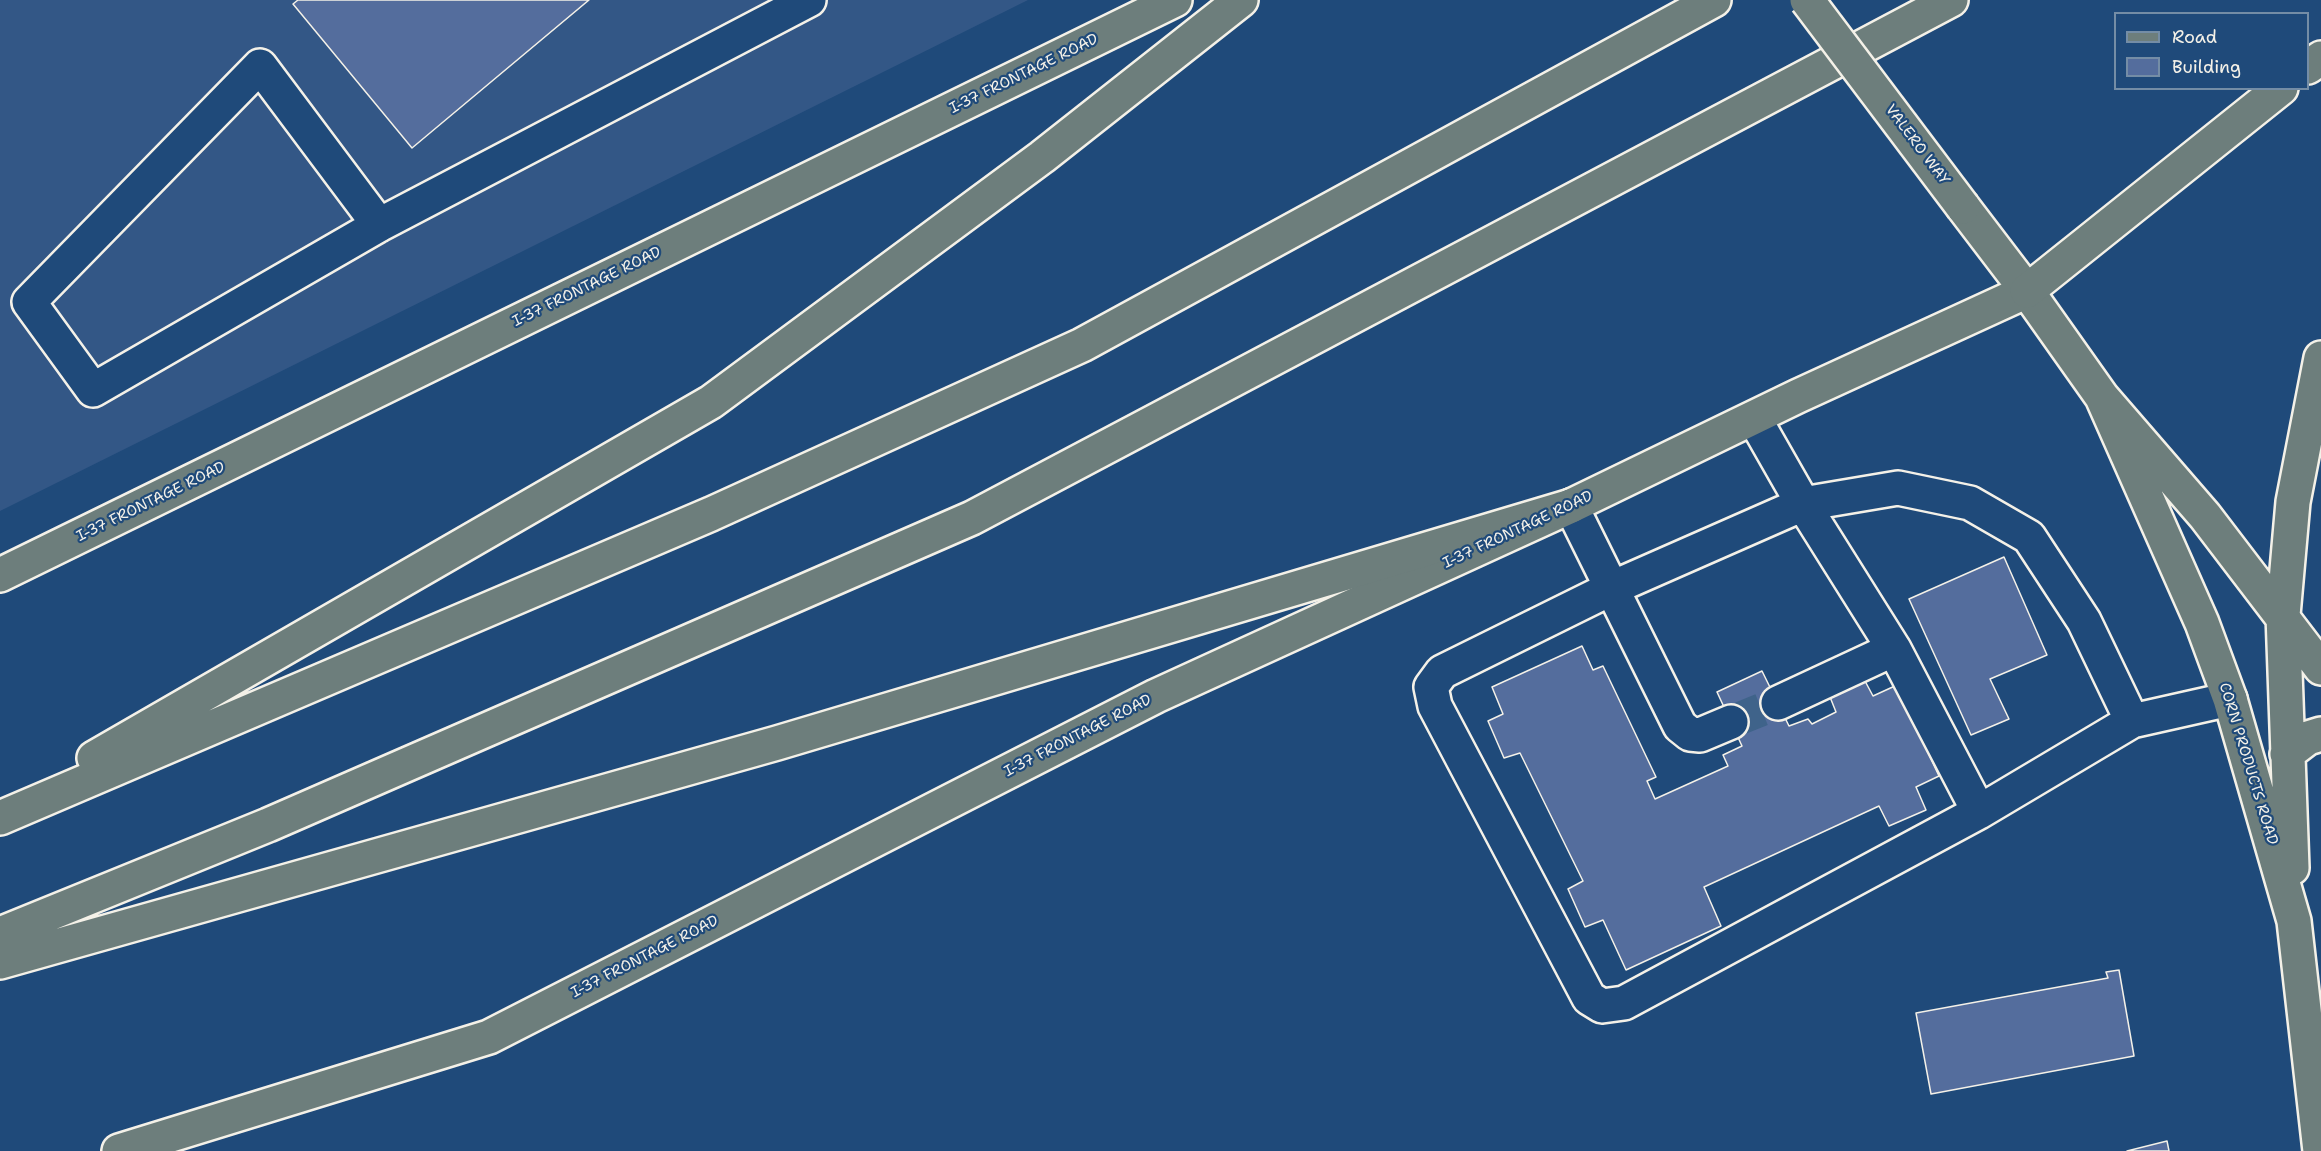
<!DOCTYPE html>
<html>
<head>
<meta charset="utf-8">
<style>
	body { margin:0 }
	#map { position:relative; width:2321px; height:1151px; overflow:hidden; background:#1f4a7a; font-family:"Shantell Sans",sans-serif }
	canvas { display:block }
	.legend { position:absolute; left:2114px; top:12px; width:195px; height:78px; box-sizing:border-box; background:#1f4a7a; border:2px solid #748da6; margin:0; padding:8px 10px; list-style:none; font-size:18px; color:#f4f1e8 }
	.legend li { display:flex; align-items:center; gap:12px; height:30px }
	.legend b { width:30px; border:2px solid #748da6 }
</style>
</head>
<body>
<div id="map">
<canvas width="2321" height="1151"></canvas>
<ul class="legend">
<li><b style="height:8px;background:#6d7e7c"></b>Road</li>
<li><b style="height:16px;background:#546d9d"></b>Building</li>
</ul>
</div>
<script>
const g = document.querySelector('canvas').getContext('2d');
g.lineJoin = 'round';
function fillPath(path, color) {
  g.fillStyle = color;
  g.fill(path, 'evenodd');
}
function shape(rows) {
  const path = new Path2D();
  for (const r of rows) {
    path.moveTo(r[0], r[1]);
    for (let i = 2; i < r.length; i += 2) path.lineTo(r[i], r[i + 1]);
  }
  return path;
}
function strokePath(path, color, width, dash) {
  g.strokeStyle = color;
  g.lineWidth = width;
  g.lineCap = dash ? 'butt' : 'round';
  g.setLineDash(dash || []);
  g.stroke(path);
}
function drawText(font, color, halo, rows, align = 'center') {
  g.font = font + ' "Shantell Sans",sans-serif';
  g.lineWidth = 4.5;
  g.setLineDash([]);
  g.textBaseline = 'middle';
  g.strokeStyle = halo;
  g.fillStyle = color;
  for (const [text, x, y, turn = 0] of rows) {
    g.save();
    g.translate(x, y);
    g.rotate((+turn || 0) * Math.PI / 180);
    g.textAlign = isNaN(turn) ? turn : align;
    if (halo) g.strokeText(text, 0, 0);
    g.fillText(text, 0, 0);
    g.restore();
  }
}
fillPath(shape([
	[0,0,1028,0,0,511]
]), '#335786');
const building = shape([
	[298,0,589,0,412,148,293,4,298,0],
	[2004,557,2047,655,1990,679,2009,719,1971,735,1909,599,2004,557],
	[1582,646,1593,670,1603,666,1656,777,1647,781,1655,799,1728,766,1723,755,1742,746,1717,692,1762,671,1789,726,1808,719,1812,724,1836,712,1830,697,1865,681,1873,696,1897,685,1939,776,1916,787,1926,810,1889,826,1879,806,1704,887,1721,926,1626,970,1603,920,1585,927,1568,889,1583,881,1520,753,1504,758,1488,721,1503,714,1492,687,1582,646],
	[2119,970,2134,1056,1931,1094,1916,1013,2108,978,2106,972,2119,970],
	[2167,1141,2169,1151,2127,1151,2167,1141]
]);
fillPath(building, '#546d9d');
strokePath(building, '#f4f1e8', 1.5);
strokePath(shape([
	[1731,722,1778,703]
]), '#3f638a', 33, [33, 16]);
const minor = shape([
	[379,225,260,66,29,302,93,390,379,225,809,0],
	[1754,418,1803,504,1894,649,1979,812],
	[1571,506,1680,726,1690,734,1700,735,1731,722],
	[1778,703,1894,649],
	[2132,721,2084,621,2029,537,1970,503,1898,488,1803,504,1612,588,1442,672,1431,687,1435,706,1589,998,1602,1006,1624,1003,1979,812,2132,721,2230,699]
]);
const major = shape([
	[1963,207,2027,291,2102,397,2205,516,2321,668],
	[2102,397,2202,623,2230,699,2294,921,2320,1151],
	[0,575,1175,0],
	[2287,754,2308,738,2321,734],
	[2292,868,2283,615,2293,502,2321,358],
	[119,1151,489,1037,1156,696,1571,506,1798,396,2027,291]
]);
const highway = shape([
	[2308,67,2321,58],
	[2027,291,2281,88],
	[94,758,711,402,1042,157,1241,0],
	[0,818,711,514,1082,345,1714,0],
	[0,934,268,825,972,518,1951,0],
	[0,962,777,743,1571,506]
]);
strokePath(minor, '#f4f1e8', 38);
strokePath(major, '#f4f1e8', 38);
strokePath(highway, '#f4f1e8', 38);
strokePath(minor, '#1f4a7a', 33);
strokePath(major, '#6d7e7c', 33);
strokePath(highway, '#6d7e7c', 33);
const majorBridge = shape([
	[1807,0,1963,207]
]);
strokePath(majorBridge, '#f4f1e8', 38, []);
strokePath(majorBridge, '#6d7e7c', 33);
drawText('15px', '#f4f1e8', '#1f4a7a', [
	["I-37 FRONTAGE ROAD",1024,74,-26],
	["VALERO WAY",1917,145,53],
	["I-37 FRONTAGE ROAD",587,287,-26],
	["I-37 FRONTAGE ROAD",151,502,-26],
	["I-37 FRONTAGE ROAD",1518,530,-25],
	["I-37 FRONTAGE ROAD",1078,736,-27],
	["CORN PRODUCTS ROAD",2248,764,73],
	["I-37 FRONTAGE ROAD",645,957,-27]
]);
</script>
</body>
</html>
